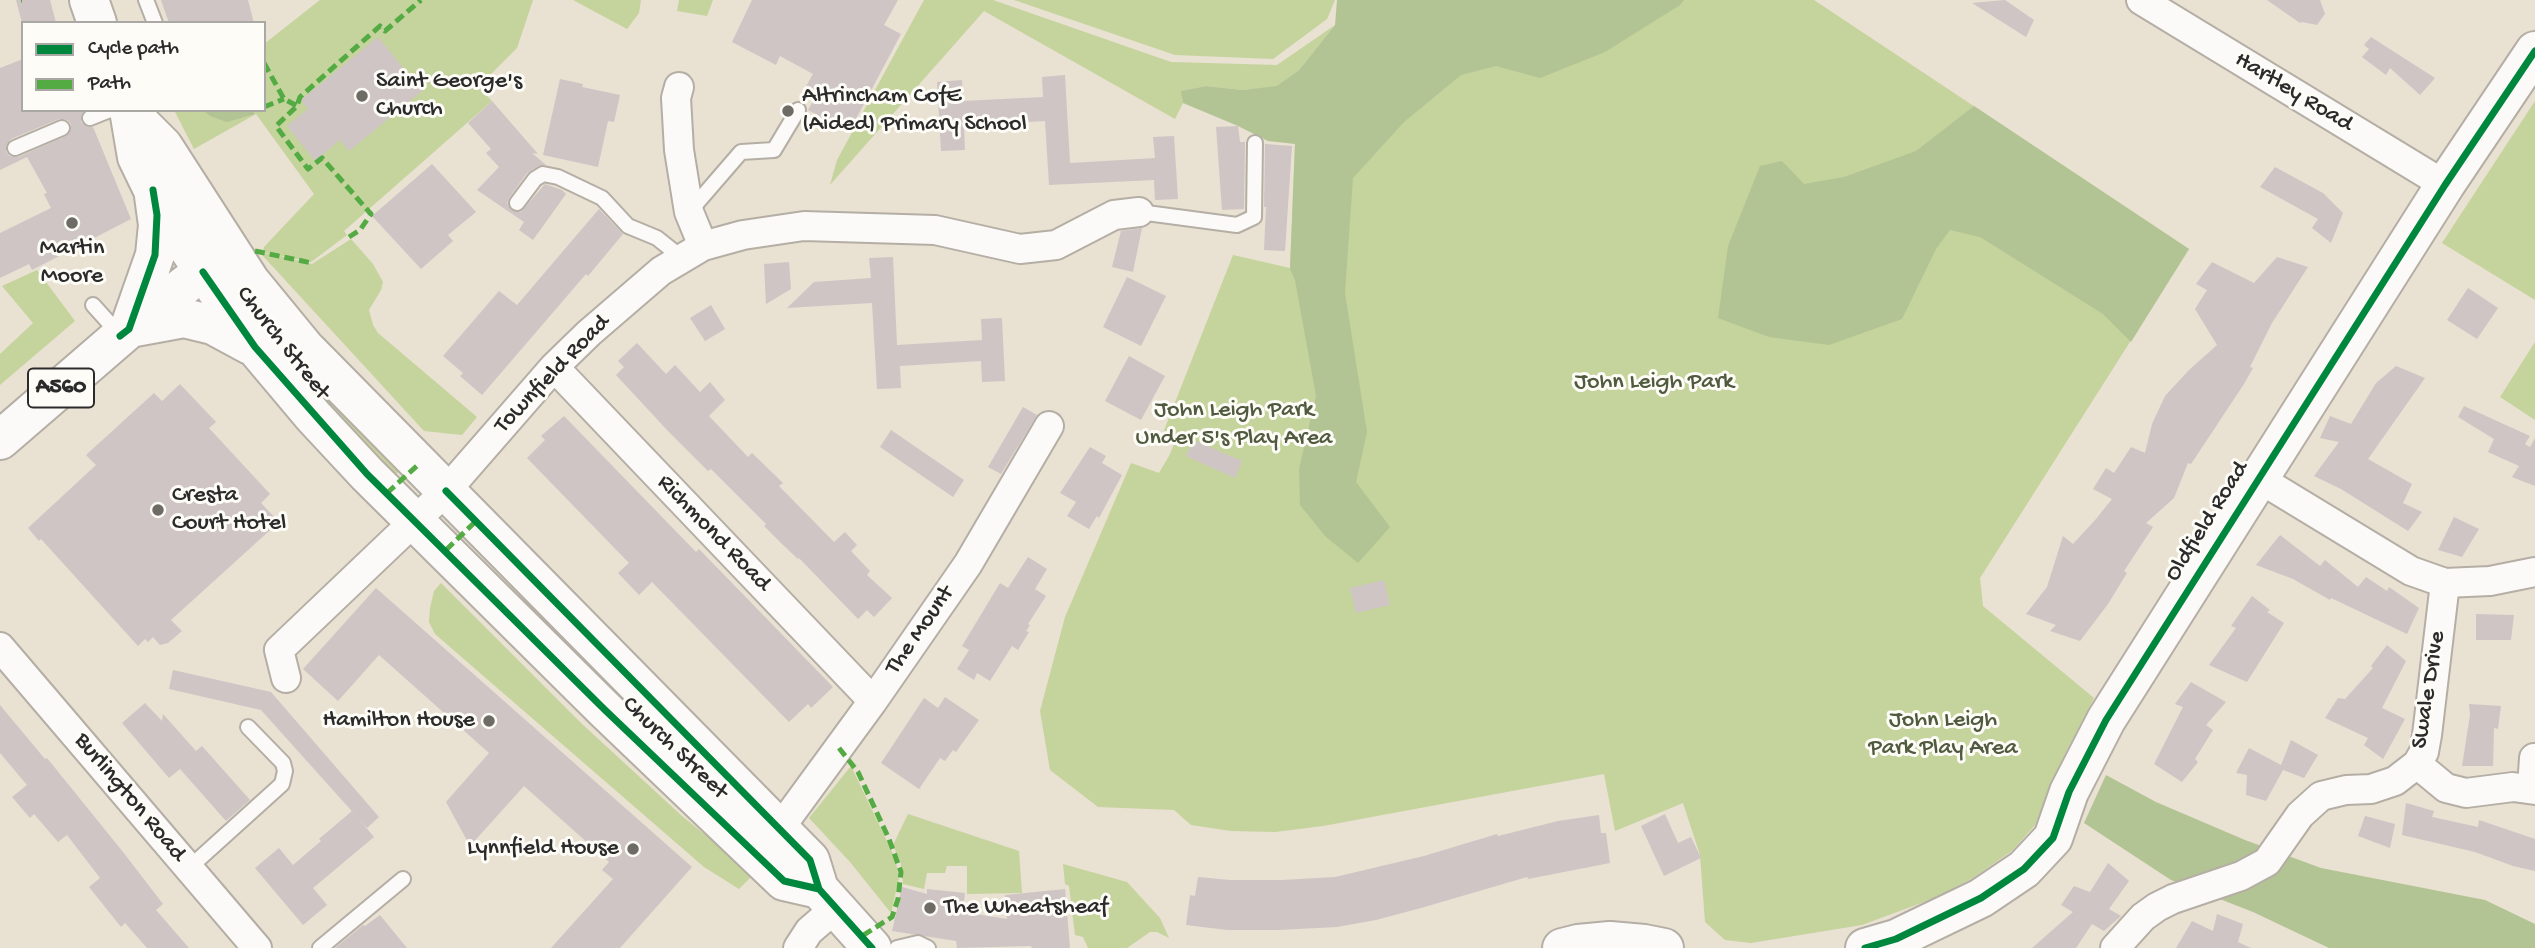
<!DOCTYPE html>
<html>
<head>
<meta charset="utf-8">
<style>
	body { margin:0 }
	#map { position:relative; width:2535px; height:948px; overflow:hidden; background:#e9e1d2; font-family:"Gochi Hand",sans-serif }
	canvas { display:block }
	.legend { position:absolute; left:21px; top:21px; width:245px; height:91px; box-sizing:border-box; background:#fdfcf7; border:2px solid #a9a8a5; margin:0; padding:9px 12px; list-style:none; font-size:21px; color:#2b2b2b }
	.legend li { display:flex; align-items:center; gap:14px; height:35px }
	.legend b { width:35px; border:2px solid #a9a8a5 }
</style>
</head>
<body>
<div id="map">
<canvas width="2535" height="948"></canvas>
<ul class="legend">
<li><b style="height:9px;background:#00873e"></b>Cycle path</li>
<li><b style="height:9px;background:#54ab44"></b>Path</li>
</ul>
</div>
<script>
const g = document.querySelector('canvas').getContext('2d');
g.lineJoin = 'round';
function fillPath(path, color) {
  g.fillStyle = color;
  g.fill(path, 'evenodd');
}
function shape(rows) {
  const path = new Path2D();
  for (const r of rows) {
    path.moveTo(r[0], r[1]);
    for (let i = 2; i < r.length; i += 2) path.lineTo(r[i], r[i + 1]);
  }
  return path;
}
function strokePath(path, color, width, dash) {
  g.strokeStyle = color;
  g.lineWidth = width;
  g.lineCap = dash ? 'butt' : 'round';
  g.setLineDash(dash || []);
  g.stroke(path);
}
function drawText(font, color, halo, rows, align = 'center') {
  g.font = font + ' "Gochi Hand",sans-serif';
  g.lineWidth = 6;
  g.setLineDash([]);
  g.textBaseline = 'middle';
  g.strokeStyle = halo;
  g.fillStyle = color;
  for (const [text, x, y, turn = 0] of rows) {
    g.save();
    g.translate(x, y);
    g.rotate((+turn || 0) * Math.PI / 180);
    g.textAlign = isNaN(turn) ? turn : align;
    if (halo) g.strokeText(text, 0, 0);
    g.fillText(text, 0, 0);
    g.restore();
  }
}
fillPath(shape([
	[320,0,533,0,517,48,478,87,492,101,344,231,347,235,311,262,263,252,264,247,314,194,256,114,194,149,174,110,202,110,210,116,255,113,253,110,264,110,264,44],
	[573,0,641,0,639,13,627,29],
	[679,0,713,0,707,16,677,11],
	[924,0,993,0,1171,62,1277,65,1335,25,1299,70,1277,87,1243,90,1206,86,1182,91,1183,103,1175,119,984,11,830,185,837,160],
	[1014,0,1335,0,1327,19,1273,59,1175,55],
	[1410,0,1814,0,2189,249,1980,578,1983,606,2094,698,2063,758,2035,825,2013,850,1973,878,1932,899,1862,925,1751,943,1725,940,1705,922,1700,855,1683,803,1615,831,1604,774,1323,826,1275,832,1231,831,1191,825,1174,810,1098,807,1050,770,1040,711,1065,617,1131,463,1159,473,1169,456,1175,442,1161,438,1233,255,1290,268,1295,144],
	[2535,101,2535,300,2442,243],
	[351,239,373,264,383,282,381,290,369,310,373,325,378,333,477,417,462,435,424,431,263,256,263,253,272,254,312,264],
	[37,270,75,321,0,385,0,354,33,323,2,286],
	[254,310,404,467,394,476,299,373],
	[2535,342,2535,420,2500,397],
	[441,583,581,723,682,816,754,874,739,889,704,867,435,634,429,622,430,608,434,591],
	[851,766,895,858,899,878,891,913,850,862,809,818],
	[908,814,1019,851,1022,893,967,894,967,866,947,866,945,873,927,873,924,889,903,884,901,864,893,845],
	[1063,864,1127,882,1160,918,1169,938,1157,932,1150,932,1127,948,1088,948,1083,937,1075,935,1069,886,1065,884]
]), '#c5d39c');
fillPath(shape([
	[1337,0,1684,0,1680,5,1605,52,1540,78,1496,66,1461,75,1404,122,1353,178,1345,293,1367,432,1356,482,1390,527,1358,563,1325,536,1300,505,1299,469,1316,396,1295,280,1290,269,1295,144,1268,141,1238,126,1183,103,1181,91,1206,86,1243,90,1277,86,1299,70,1335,25],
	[1974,106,2189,249,2131,342,2103,314,1980,237,1950,230,1936,249,1902,319,1829,345,1769,337,1718,318,1728,246,1760,166,1782,161,1804,184,1844,177,1916,151],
	[202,110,253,110,255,114,227,122,210,116],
	[2106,775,2156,802,2245,840,2321,868,2485,900,2535,924,2535,948,2329,948,2253,912,2171,880,2084,823]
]), '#b3c494');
fillPath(shape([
	[16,0,50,0,56,23,22,23],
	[161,0,248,0,254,23,169,23],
	[752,0,898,0,884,25,901,34,849,132,808,110,816,96,804,90,813,74,780,56,776,65,732,42],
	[2005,0,2034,20,2026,37,1972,3],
	[2267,0,2320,0,2325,14,2317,25,2302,22,2300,23],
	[378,37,422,91,349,151,340,140,315,161,287,126,308,109,301,100],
	[2371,37,2435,78,2420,95,2390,68,2386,75,2362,57,2369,49,2364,45],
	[23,59,23,110,85,110,81,116,81,122,88,127,93,127,131,219,32,270,29,264,0,278,0,233,51,208,44,194,47,193,27,157,0,170,0,68],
	[59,119,67,120,71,124,71,130,66,136,18,157,10,156,6,152,6,146,11,139],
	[1065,75,1070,163,1155,158,1153,137,1174,136,1178,199,1155,200,1154,180,1049,185,1045,121,964,126,965,150,941,151,937,82,962,80,963,101,1043,97,1042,77],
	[560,79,583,84,582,87,620,95,614,122,608,121,598,167,543,155],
	[492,101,538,154,532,153,546,165,538,166,527,173,509,198,507,203,511,210,521,212,545,184,562,190,566,194,533,240,519,230,524,222,477,190,499,167,486,153,491,149,468,123],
	[1238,126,1240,142,1245,142,1244,209,1222,210,1216,127],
	[1265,144,1292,146,1285,251,1264,250,1266,207,1264,207],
	[432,164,476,212,448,235,453,241,421,269,372,216],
	[2275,167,2323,193,2343,213,2331,243,2312,228,2318,219,2260,187],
	[599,209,623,234,588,276,586,274,482,395,460,376,463,373,443,356,499,291,517,305],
	[1142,228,1133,272,1112,267,1121,231],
	[893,257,897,345,982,340,981,319,1002,318,1005,381,982,382,981,361,900,366,901,388,877,389,872,303,787,308,814,282,871,278,869,258],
	[2277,257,2308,267,2272,323,2250,367,2253,368,2244,384,2191,464,2188,463,2174,498,2146,523,2153,527,2124,571,2127,573,2108,604,2080,641,2050,631,2056,625,2026,614,2047,587,2063,536,2073,544,2096,519,2112,499,2093,489,2106,468,2114,473,2131,447,2145,453,2152,424,2165,396,2189,370,2217,345,2195,309,2207,290,2196,284,2212,262,2254,283],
	[789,262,791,289,766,304,764,264],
	[1127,277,1166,296,1141,346,1103,327],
	[2468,288,2498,308,2477,339,2447,320],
	[711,305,725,329,705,341,690,318],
	[637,343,666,374,675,365,700,392,710,382,725,400,709,416,748,457,752,453,783,483,779,486,834,542,845,532,857,545,851,551,870,571,867,575,892,598,874,617,867,610,858,619,799,558,798,559,783,545,764,526,766,524,711,469,708,471,667,430,616,375,624,367,618,361],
	[1129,356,1165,376,1141,420,1105,401],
	[2396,366,2425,378,2368,459,2412,484,2403,503,2422,512,2408,531,2341,489,2314,476,2339,442,2320,438,2330,416,2351,424,2376,383],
	[180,384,216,422,209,428,270,494,261,503,279,522,171,620,182,631,168,643,160,645,153,637,148,642,145,639,138,646,41,539,39,541,28,528,96,465,86,455,154,393,162,401],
	[2464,406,2530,436,2525,444,2530,447,2535,438,2535,486,2512,477,2519,466,2488,452,2494,439,2458,417],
	[1023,407,1037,415,1001,474,988,467],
	[564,416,696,552,699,549,833,687,811,708,808,704,789,722,652,582,639,595,618,573,629,563,527,458,545,440,541,436],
	[891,430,964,480,953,497,880,447],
	[1193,440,1242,461,1235,478,1186,456],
	[1090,447,1106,456,1102,463,1122,475,1099,518,1097,516,1089,529,1067,516,1076,502,1060,493],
	[2454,517,2479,529,2462,557,2438,550],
	[2280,535,2320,566,2325,560,2358,587,2366,577,2387,591,2389,587,2419,608,2407,634,2331,598,2330,600,2293,579,2256,565],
	[1028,557,1047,569,1035,589,1046,596,1028,624,1030,625,1026,631,1029,632,1018,650,1012,646,990,681,977,673,974,680,957,669,969,650,962,646,1000,583,1008,588],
	[1384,580,1390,605,1356,613,1350,588],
	[376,588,692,867,620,948,551,948,613,879,602,870,609,862,524,786,470,846,446,802,489,753,379,655,338,701,303,669],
	[2252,596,2270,610,2267,612,2284,623,2247,682,2209,665,2236,628,2231,626],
	[2476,614,2514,615,2511,640,2476,640],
	[2387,645,2406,661,2382,708,2405,719,2383,759,2364,745,2368,738,2325,718,2338,698,2345,699,2373,668,2371,666],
	[173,670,271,692,379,817,367,828,261,710,169,689],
	[2191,682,2226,702,2206,725,2213,730,2195,759,2198,762,2182,782,2154,764,2183,707,2175,704],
	[945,697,979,720,956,752,953,750,945,761,940,758,919,789,881,763,924,698,938,708],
	[145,703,162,721,163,714,196,751,202,746,250,800,226,821,180,769,169,778,122,723],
	[2469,704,2501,706,2498,729,2494,728,2493,766,2462,766,2470,715],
	[0,705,45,759,47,758,123,852,163,904,156,910,189,948,147,948,125,923,121,927,89,887,100,878,67,835,58,842,34,814,30,818,12,797,27,785,0,753],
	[2291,740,2318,755,2304,778,2283,770,2266,801,2246,795,2247,775,2236,773,2249,748,2281,765],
	[2406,803,2434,811,2432,817,2478,827,2479,820,2535,839,2535,871,2513,866,2475,852,2402,835],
	[352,811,374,837,313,888,327,905,303,925,255,868,279,848,293,865,321,841,319,839],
	[1665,814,1678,843,1691,837,1701,858,1664,876,1641,826],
	[1599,815,1601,833,1606,833,1610,863,1528,879,1527,877,1421,908,1376,920,1337,927,1278,930,1227,930,1186,925,1190,895,1195,896,1198,877,1230,880,1282,880,1335,877,1424,856,1497,834,1498,836,1558,821],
	[2365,816,2395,824,2390,848,2358,836],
	[2108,863,2129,881,2109,909,2121,916,2104,931,2092,924,2076,948,2032,948,2073,912,2061,905,2074,886,2090,892],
	[902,887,927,894,927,889,965,893,963,912,1007,919,1005,895,1065,889,1070,948,1032,948,1031,946,957,948,956,941,892,931],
	[2217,914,2243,924,2238,942,2251,948,2176,948,2192,921,2213,931],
	[380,915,407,948,335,948,363,925,365,926]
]), '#cfc5c5');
const lane = shape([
	[146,0,155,23],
	[90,118,110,110],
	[15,148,62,128],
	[517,203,535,179,543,174,558,177,602,198,628,226,657,238,682,258],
	[690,211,741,152,774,150,798,110],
	[1139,212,1237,225,1254,217,1255,143],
	[93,305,120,335],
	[189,868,282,784,285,771,283,763,248,727],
	[320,948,403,879],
	[897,948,918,943,928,948]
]);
const street = shape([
	[2141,0,2445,185],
	[679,87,676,98,679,150,689,212,703,246],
	[554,367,873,701],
	[2258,478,2411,571,2445,583,2490,581,2535,572],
	[0,647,257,948],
	[286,678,279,650,446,491,554,367,589,333,661,271,703,246,743,235,804,226,935,230,1020,249,1056,245,1114,215,1139,212],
	[2417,764,2446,788,2466,793,2513,787,2535,790],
	[2532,788,2534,758],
	[780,828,873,701,968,564,1049,426],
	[798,948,809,931,837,907],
	[2115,948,2143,917,2157,907,2173,899,2241,876,2267,862,2300,815,2321,796,2346,790,2371,789,2395,781,2417,764,2424,752,2427,735,2445,583]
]);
const secondary = shape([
	[1562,948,1578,944,1610,941,1644,944,1664,948],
	[1865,948,1896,939,1981,898,2024,869,2053,838,2069,792,2106,720,2445,185,2535,51]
]);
const highway = shape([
	[89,0,97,23],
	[129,110,137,157,153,190,186,245,255,347,313,416,367,474,605,710,784,881,819,889],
	[129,112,163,146,250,281,305,348,810,860,819,889,872,948],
	[135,327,184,318,213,325,250,345],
	[129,329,155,255,158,225,154,196],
	[0,440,138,321,223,256]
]);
strokePath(lane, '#b4aea5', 18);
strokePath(street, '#b4aea5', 32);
strokePath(secondary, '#b4aea5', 42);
strokePath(highway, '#b4aea5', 42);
strokePath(lane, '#fcfaf8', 14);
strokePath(street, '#fcfaf8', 28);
strokePath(secondary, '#fcfaf8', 38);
strokePath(highway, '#fcfaf8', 38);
strokePath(shape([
	[21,0,22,0],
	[264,63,284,99,297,106],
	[264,107,284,99],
	[349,237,360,230,371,214,322,158,308,169,276,126,297,106,300,97,380,26,385,31,421,0],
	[255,251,312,263],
	[387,493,419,464],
	[446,550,476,521],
	[839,748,858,772,889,839,901,872,898,899,892,917,862,936]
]), '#54ab44', 5, [10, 5]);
strokePath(shape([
	[203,272,255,347,367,474,605,710,784,881,819,889],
	[120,336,129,329,155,255,157,215,153,190],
	[446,491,810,860,819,889,872,948],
	[1865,948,1896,939,1981,898,2024,869,2053,838,2069,792,2106,720,2445,185,2535,51]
]), '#00873e', 7);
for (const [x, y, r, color] of [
	[362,96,7,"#6e6b65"],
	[788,111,7,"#6e6b65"],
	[72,223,7,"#6e6b65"],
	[158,510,7,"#6e6b65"],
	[489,721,7,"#6e6b65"],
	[633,849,7,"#6e6b65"],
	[930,908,7,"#6e6b65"]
]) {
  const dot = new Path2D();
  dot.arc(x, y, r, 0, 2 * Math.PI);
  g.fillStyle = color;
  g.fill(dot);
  strokePath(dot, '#fdfcf7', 2.5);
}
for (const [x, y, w] of [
	[61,388,66]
]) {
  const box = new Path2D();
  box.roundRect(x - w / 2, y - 19.5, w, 39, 5);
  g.fillStyle = '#fdfcf7';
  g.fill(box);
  strokePath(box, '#2b2b2b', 2);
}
drawText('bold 23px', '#2b2b2b', null, [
	["A560",61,388]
]);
drawText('24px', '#2b2b2b', '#fdfcf7', [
	["Saint George's",376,82],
	["Church",376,110],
	["Altrincham CofE",802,97],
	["(Aided) Primary School",802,125],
	["Martin",72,249,"center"],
	["Moore",72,277,"center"],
	["Cresta",172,496],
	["Court Hotel",172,524],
	["Hamilton House",475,721,"right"],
	["Lynnfield House",619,849,"right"],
	["The Wheatsheaf",944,908]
], 'left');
drawText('24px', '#2b2b2b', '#fdfcf7', [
	["Hartley Road",2293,93,31],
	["Church Street",282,344,52],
	["Townfield Road",553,375,-46],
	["Oldfield Road",2208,522,-58],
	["Richmond Road",713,534,46],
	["The Mount",921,631,-55],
	["Swale Drive",2430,690,-81],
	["Church Street",674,749,44],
	["Burlington Road",129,798,50]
]);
drawText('24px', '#505a3f', '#fdfcf7', [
	["John Leigh Park",1654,383],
	["John Leigh Park",1234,411],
	["Under 5's Play Area",1234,439],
	["John Leigh",1943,721],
	["Park Play Area",1943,749]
]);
</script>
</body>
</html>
